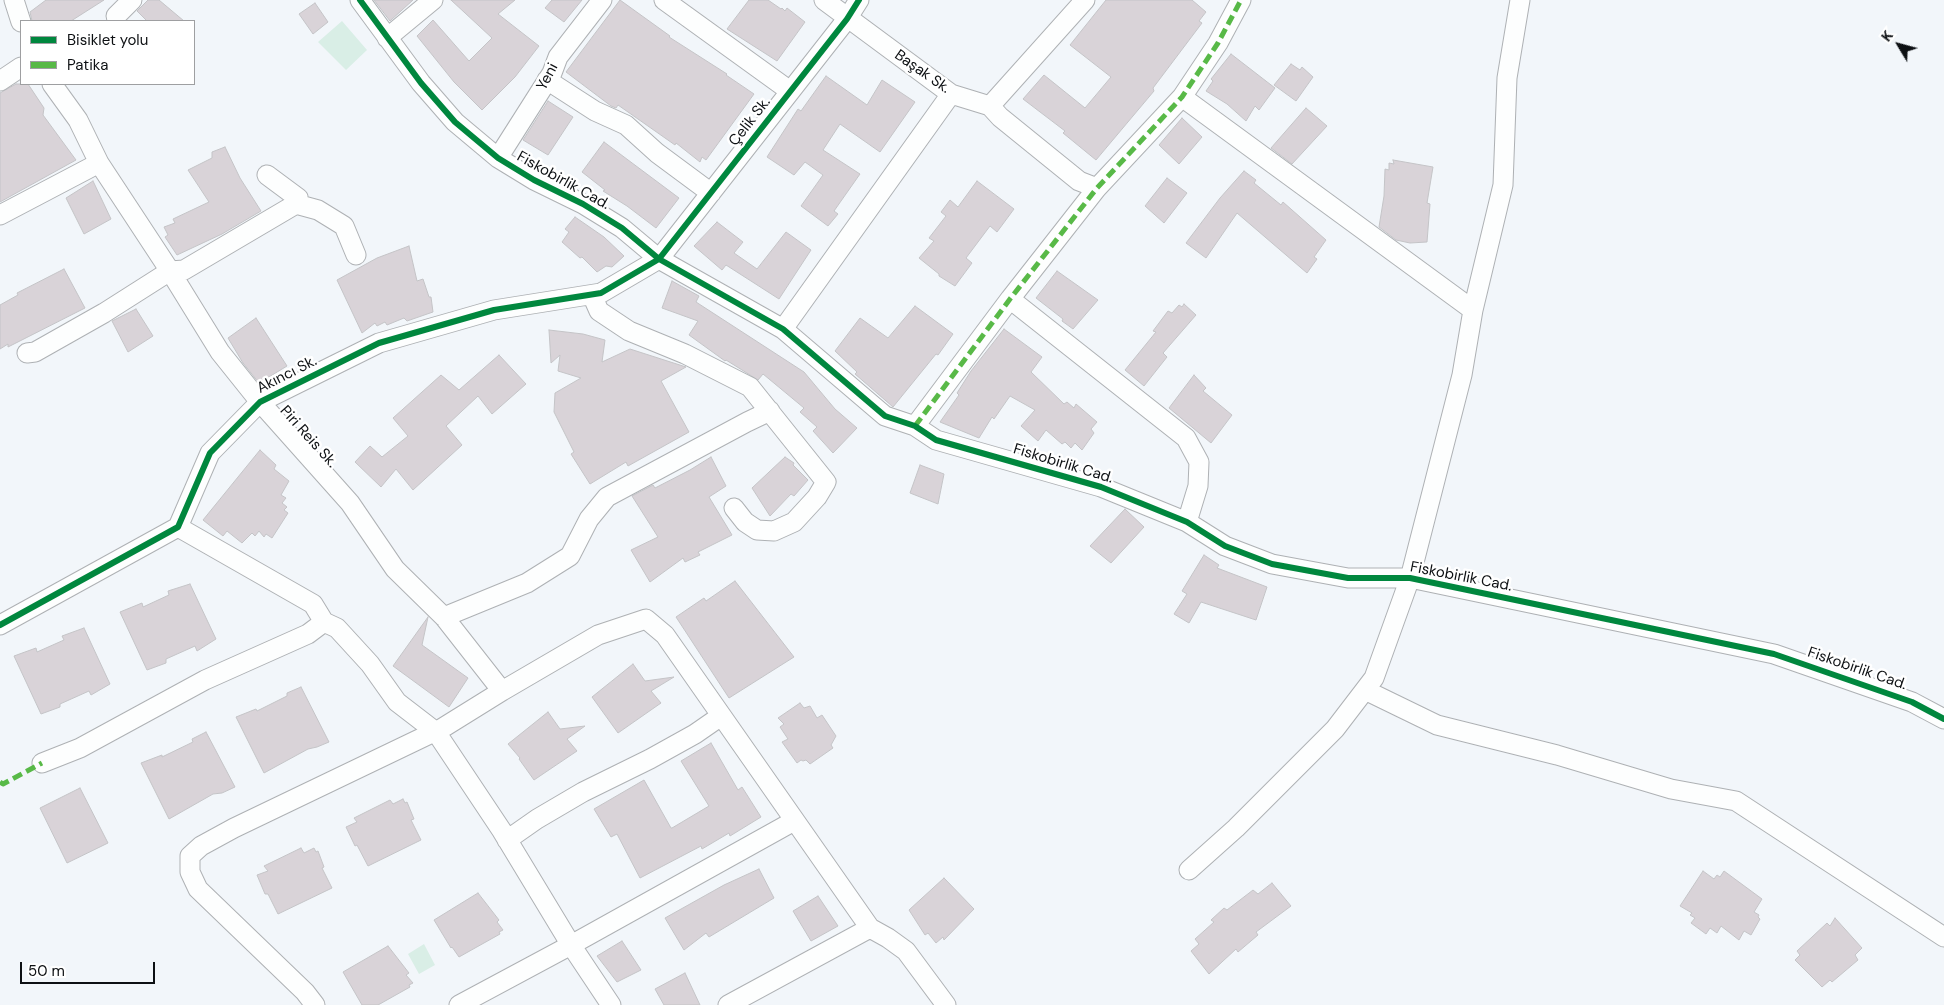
<!DOCTYPE html>
<html>
<head>
<meta charset="utf-8">
<style>
	body { margin:0 }
	#map { position:relative; width:1944px; height:1005px; overflow:hidden; background:#f2f6fa; font-family:"DM Sans",sans-serif }
	canvas { display:block }
	.legend { position:absolute; left:20px; top:20px; width:175px; height:65px; box-sizing:border-box; background:#fff; border:1px solid #9e9fa1; margin:0; padding:6px 9px; list-style:none; font-size:15px; color:#0d1013 }
	.legend li { display:flex; align-items:center; gap:10px; height:25px }
	.legend b { width:25px; border:1px solid #9e9fa1 }
	.north { position:absolute; left:1874px; top:20px; width:50px; height:50px; -webkit-text-stroke:4px #fff; paint-order:stroke; rotate:307deg; font-size:14px; font-weight:700; line-height:20px; text-align:center; color:#0d1013 }
	.north::after { content:''; display:block; margin:auto; width:18px; height:22px; background:#0d1013; clip-path:polygon(50% 0,100% 100%,50% 72%,0 100%) }
	.scale { position:absolute; left:20px; top:962px; width:135px; height:22px; box-sizing:border-box; border:2px solid #0d1013; border-top:0; padding-left:6px; font-size:15px; line-height:18px; white-space:nowrap; color:#0d1013; -webkit-text-stroke:4px #fff; paint-order:stroke }
</style>
</head>
<body>
<div id="map">
<canvas width="1944" height="1005"></canvas>
<ul class="legend">
<li><b style="height:6px;background:#00873e"></b>Bisiklet yolu</li>
<li><b style="height:6px;background:#58b947"></b>Patika</li>
</ul>
<div class="north">K</div>
<div class="scale">50 m</div>
</div>
<script>
const g = document.querySelector('canvas').getContext('2d');
g.lineJoin = 'round';
function fillPath(path, color) {
  g.fillStyle = color;
  g.fill(path, 'evenodd');
}
function shape(rows) {
  const path = new Path2D();
  for (const r of rows) {
    path.moveTo(r[0], r[1]);
    for (let i = 2; i < r.length; i += 2) path.lineTo(r[i], r[i + 1]);
  }
  return path;
}
function strokePath(path, color, width, dash) {
  g.strokeStyle = color;
  g.lineWidth = width;
  g.lineCap = dash ? 'butt' : 'round';
  g.setLineDash(dash || []);
  g.stroke(path);
}
function drawText(font, color, halo, rows, align = 'center') {
  g.font = font + ' "DM Sans",sans-serif';
  g.lineWidth = 5;
  g.setLineDash([]);
  g.textBaseline = 'middle';
  g.strokeStyle = halo;
  g.fillStyle = color;
  for (const [text, x, y, turn = 0] of rows) {
    g.save();
    g.translate(x, y);
    g.rotate((+turn || 0) * Math.PI / 180);
    g.textAlign = isNaN(turn) ? turn : align;
    if (halo) g.strokeText(text, 0, 0);
    g.fillText(text, 0, 0);
    g.restore();
  }
}
fillPath(shape([
	[342,21,367,50,346,70,318,42],
	[424,944,435,965,419,974,408,954]
]), '#d9eee6');
const building = shape([
	[46,0,104,0,71,21,32,21,30,12,46,0],
	[148,0,159,0,184,21,147,21,137,11,148,0],
	[374,0,413,0,390,21,374,0],
	[451,0,515,0,498,14,539,46,515,77,482,110,454,82,417,36,433,20,469,61,492,38,451,0],
	[552,0,582,0,564,22,545,8,552,0],
	[620,0,670,36,669,37,727,74,726,75,754,94,706,160,702,157,700,162,676,143,675,145,618,105,616,108,611,106,566,72,620,0],
	[749,0,768,0,781,9,782,8,785,11,787,8,805,22,777,61,727,29,749,0],
	[1106,0,1192,0,1206,12,1199,21,1202,23,1153,88,1154,91,1096,160,1063,133,1065,131,1023,99,1044,75,1085,108,1111,77,1070,45,1106,0],
	[315,3,328,22,313,34,299,14,315,3],
	[1231,54,1275,88,1259,110,1255,106,1246,121,1227,104,1206,91,1213,81,1211,79,1231,54],
	[1291,64,1300,70,1302,67,1313,77,1296,101,1274,85,1291,64],
	[826,76,867,105,882,80,915,102,880,152,840,124,823,150,860,174,834,211,838,214,828,226,801,206,823,175,805,162,794,175,767,157,798,109,801,111,826,76],
	[16,84,28,84,44,108,43,115,76,160,0,202,0,93,16,84],
	[548,101,573,117,548,155,523,140,548,101],
	[1306,108,1327,126,1292,164,1271,148,1306,108],
	[1182,118,1202,137,1179,164,1159,145,1182,118],
	[604,142,679,198,656,228,627,206,603,191,605,190,582,172,604,142],
	[225,147,240,178,261,211,222,234,177,255,165,237,168,235,164,227,175,223,173,219,209,202,188,170,212,158,212,152,225,147],
	[1393,160,1433,167,1427,203,1430,204,1427,242,1410,243,1396,240,1379,227,1384,196,1385,169,1389,170,1389,163,1394,164,1393,160],
	[1244,171,1256,180,1254,183,1281,205,1283,202,1326,240,1314,257,1317,259,1307,273,1237,213,1206,258,1186,243,1220,198,1244,171],
	[1167,178,1187,193,1164,223,1145,206,1167,178],
	[93,181,111,219,84,234,66,198,93,181],
	[977,181,1014,209,997,232,990,226,966,258,972,263,955,286,939,276,939,274,919,258,934,241,929,238,946,216,941,212,950,200,958,207,977,181],
	[575,217,604,237,624,256,612,267,606,266,597,272,582,257,580,258,562,242,569,232,565,229,575,217],
	[717,222,743,242,734,253,757,269,786,232,811,250,779,299,726,265,722,270,694,246,717,222],
	[409,246,417,281,423,279,429,297,431,297,433,312,407,321,404,318,387,325,385,322,377,326,375,323,362,333,337,280,377,258,409,246],
	[64,269,85,308,8,347,8,344,0,349,0,305,18,295,17,293,64,269],
	[1057,271,1098,300,1073,329,1062,321,1063,319,1036,298,1057,271],
	[672,281,699,296,696,302,804,372,835,409,857,428,833,453,813,431,817,427,800,412,804,408,763,374,758,380,726,360,725,361,689,335,698,321,662,308,672,281],
	[1184,304,1196,315,1163,353,1167,357,1144,386,1125,370,1156,332,1153,331,1168,311,1172,313,1179,305,1182,307,1184,304],
	[915,306,953,334,938,355,936,354,893,407,855,374,857,372,835,351,860,318,888,338,915,306],
	[136,309,153,336,128,352,112,321,136,309],
	[256,318,287,366,259,383,243,363,228,338,256,318],
	[1004,329,1042,357,1031,372,1064,404,1067,402,1074,408,1076,404,1097,422,1091,429,1094,433,1082,450,1075,443,1071,448,1065,442,1062,444,1046,430,1038,441,1021,426,1035,410,1010,396,994,419,992,417,979,438,940,422,959,395,957,393,971,371,1004,329],
	[549,330,583,334,605,340,602,362,630,349,686,367,661,381,689,432,628,466,626,462,590,484,571,454,574,452,554,412,555,393,581,378,558,371,560,355,551,363,549,330],
	[499,355,526,384,492,414,478,396,446,426,462,445,413,490,396,469,381,487,355,462,370,446,382,457,408,436,393,418,441,375,459,390,499,355],
	[1194,375,1206,388,1203,391,1232,415,1211,443,1169,408,1194,375],
	[260,450,276,465,274,469,289,481,281,495,286,498,282,503,287,507,284,510,288,513,272,538,266,534,264,537,259,531,255,536,252,533,242,543,227,531,223,536,203,520,260,450],
	[711,457,726,486,709,497,732,535,698,552,700,555,685,562,683,558,650,582,631,550,658,537,632,496,653,485,655,488,690,470,711,457],
	[785,457,794,463,793,465,808,480,794,496,791,494,770,516,752,488,785,457],
	[920,465,944,474,938,504,910,493,920,465],
	[1125,509,1144,527,1111,563,1090,546,1125,509],
	[1204,555,1219,565,1217,568,1267,587,1256,620,1201,602,1189,623,1174,614,1187,594,1182,591,1204,555],
	[735,581,794,657,729,698,676,617,704,598,706,601,735,581],
	[190,584,216,639,197,651,195,646,166,659,166,663,147,670,120,612,142,603,143,607,169,595,168,591,190,584],
	[428,617,422,645,468,678,449,707,393,666,428,617],
	[84,628,110,684,91,695,89,691,60,704,60,707,41,714,14,656,36,648,37,652,64,640,62,636,84,628],
	[633,664,645,681,674,677,651,691,661,703,618,733,592,697,633,664],
	[301,687,329,742,317,747,308,749,264,773,236,717,256,709,257,711,287,696,287,693,301,687],
	[800,703,804,708,810,706,817,718,822,715,836,736,831,745,833,748,810,764,806,760,803,761,801,760,797,763,782,742,788,739,780,727,784,724,778,718,800,703],
	[548,712,560,729,585,726,567,739,577,751,534,780,519,759,520,758,508,744,548,712],
	[206,732,235,787,222,793,213,794,169,819,141,763,162,755,162,757,193,742,192,739,206,732],
	[711,743,738,790,742,787,761,817,730,836,729,833,702,849,701,846,640,878,617,834,611,837,594,809,644,780,671,828,672,828,709,806,681,761,711,743],
	[80,788,108,843,67,863,40,808,80,788],
	[403,799,405,803,407,802,414,819,411,820,421,840,368,866,357,845,355,846,346,827,357,822,354,818,390,800,393,804,403,799],
	[301,848,304,853,314,848,316,852,318,851,324,867,322,868,332,888,278,914,268,894,265,894,257,875,268,871,264,866,301,848],
	[759,869,774,898,709,937,706,933,684,950,665,918,724,885,759,869],
	[1703,871,1714,879,1717,875,1720,877,1724,871,1762,899,1754,912,1759,915,1758,917,1760,919,1751,935,1744,931,1739,940,1721,926,1717,933,1710,928,1706,934,1691,923,1695,918,1690,915,1692,913,1680,906,1703,871],
	[944,878,974,909,944,940,943,937,936,943,928,933,925,935,909,910,944,878],
	[1272,883,1291,906,1256,932,1258,935,1238,952,1236,949,1209,974,1191,951,1199,944,1195,939,1214,922,1211,920,1224,908,1227,910,1253,890,1258,894,1272,883],
	[478,893,499,920,497,922,503,930,499,932,500,934,459,957,452,947,451,948,434,920,478,893],
	[818,896,838,926,811,941,793,911,818,896],
	[1835,918,1862,948,1855,955,1858,960,1832,982,1830,980,1822,987,1795,960,1800,955,1797,951,1827,923,1830,926,1835,918],
	[622,941,641,970,617,982,597,956,622,941],
	[388,946,409,973,406,975,413,983,409,985,410,987,378,1005,362,1005,343,972,388,946],
	[685,973,700,1005,664,1005,655,989,685,973]
]);
fillPath(building, '#d9d3d8');
strokePath(building, '#c4c4c7', 1);
const street = shape([
	[14,0,21,22],
	[360,0,421,83,455,122,498,158,534,180,583,204,622,228,659,259,783,329,885,416,915,426,936,440,1101,487,1187,522,1225,546,1272,564,1348,578,1410,578,1774,654,1912,702,1944,719],
	[664,0,790,91],
	[824,0,951,94,990,106,1000,117,1079,181,1097,188],
	[116,16,132,0],
	[387,38,433,0],
	[547,80,595,111,626,125,657,153,711,193],
	[0,81,21,67],
	[52,84,78,120,99,163,170,271,220,352,260,402,350,503,395,569,444,617,502,691],
	[1182,97,1473,310],
	[990,106,1085,0],
	[498,158,552,73,558,57,602,0],
	[296,204,318,210,344,226,356,255],
	[0,215,99,163],
	[592,295,599,311,629,331,685,354,750,387,826,482,817,497,794,522,774,531,757,530,745,522,734,508],
	[1010,299,1186,438,1199,462,1198,486,1187,522],
	[783,329,951,94],
	[27,353,35,352,104,313,170,271,184,270,296,204,298,198,267,175],
	[915,426,1010,299,1097,188,1182,97,1218,43,1241,0],
	[178,527,313,604,324,622,337,628,370,664,397,702,436,732,502,831,571,945,611,1005],
	[444,617,527,583,570,556,589,519,607,497,747,422,770,411],
	[0,625,178,527,210,453,260,402,379,343,494,310,601,293,659,259,847,19,859,0],
	[1365,690,1437,725,1557,755,1671,789,1736,801,1944,937],
	[436,732,502,691,598,635,646,619,665,635,870,928,728,1005],
	[42,763,80,748,205,680,308,634,324,622],
	[507,840,537,819,583,792,650,759,695,734,721,716],
	[1189,870,1236,828,1335,729,1374,678,1410,578,1462,375,1473,310,1503,185,1507,78,1520,0],
	[870,928,888,938,906,951,946,1005],
	[315,1005,305,992,198,889,190,872,190,856,201,846,234,828,434,732],
	[459,1005,571,945,794,821]
]);
strokePath(street, '#aeb1b4', 21);
strokePath(street, '#fdfefe', 19);
strokePath(shape([
	[915,426,1010,299,1097,188,1182,97,1218,43,1241,0],
	[0,782,3,784,42,763]
]), '#58b947', 5, [10, 5]);
strokePath(shape([
	[360,0,421,83,455,122,498,158,534,180,583,204,622,228,659,259,783,329,885,416,915,426,936,440,1101,487,1187,522,1225,546,1272,564,1348,578,1410,578,1774,654,1912,702,1944,719],
	[0,625,178,527,210,453,260,402,379,343,494,310,601,293,659,259,847,19,859,0]
]), '#00873e', 6);
drawText('15px', '#0d1013', '#fff', [
	["Başak Sk.",922,72,35],
	["Yeni",548,77,-62],
	["Çelik Sk.",750,122,-52],
	["Fiskobirlik Cad.",563,181,29],
	["Akıncı Sk.",287,375,-27],
	["Piri Reis Sk.",308,437,48],
	["Fiskobirlik Cad.",1063,464,17],
	["Fiskobirlik Cad.",1461,577,11],
	["Fiskobirlik Cad.",1857,669,19]
]);
</script>
</body>
</html>
